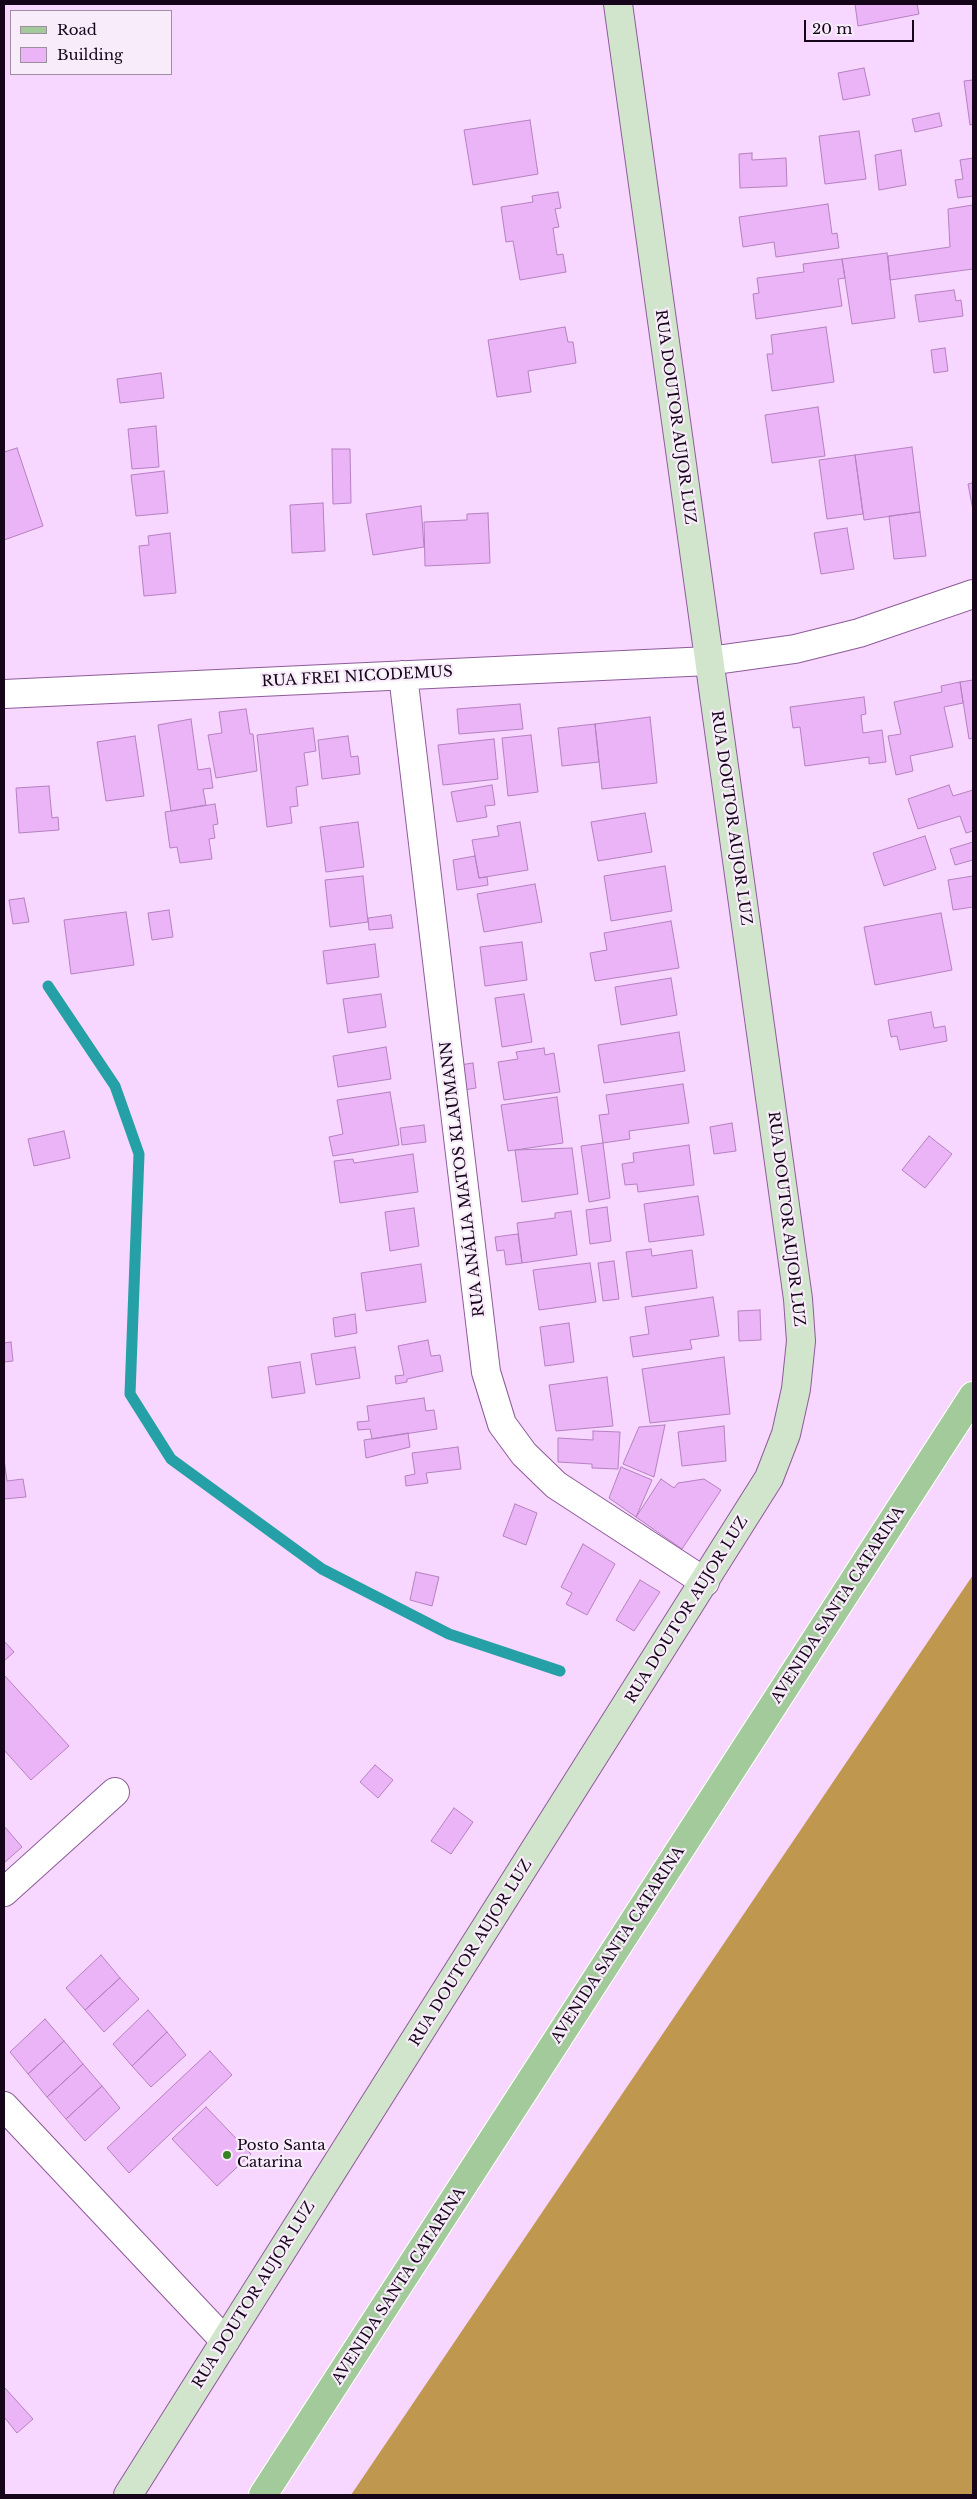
<!DOCTYPE html>
<html>
<head>
<meta charset="utf-8">
<style>
	body { margin:0 }
	#map { position:relative; width:977px; height:2499px; overflow:hidden; background:#f7d6ff; font-family:"Libre Baskerville",serif }
	canvas { display:block }
	.frame { position:absolute; inset:0; border:5px solid #16041a; pointer-events:none }
	.legend { position:absolute; left:10px; top:10px; width:162px; height:65px; box-sizing:border-box; background:#f8ecfa; border:1px solid #9e8fa0; margin:0; padding:6px 9px; list-style:none; font-size:15px; color:#16041a }
	.legend li { display:flex; align-items:center; gap:10px; height:25px }
	.legend b { width:25px; border:1px solid #9e8fa0 }
	.scale { position:absolute; left:804px; top:20px; width:110px; height:22px; box-sizing:border-box; border:2px solid #16041a; border-top:0; padding-left:6px; font-size:15px; line-height:18px; white-space:nowrap; color:#16041a; -webkit-text-stroke:4px #f8ecfa; paint-order:stroke }
</style>
</head>
<body>
<div id="map">
<canvas width="977" height="2499"></canvas>
<div class="frame"></div>
<ul class="legend">
<li><b style="height:6px;background:#a3ca9a"></b>Road</li>
<li><b style="height:14px;background:#eab4f6"></b>Building</li>
</ul>
<div class="scale">20 m</div>
</div>
<script>
const g = document.querySelector('canvas').getContext('2d');
g.lineJoin = 'round';
function fillPath(path, color) {
  g.fillStyle = color;
  g.fill(path, 'evenodd');
}
function shape(rows) {
  const path = new Path2D();
  for (const r of rows) {
    path.moveTo(r[0], r[1]);
    for (let i = 2; i < r.length; i += 2) path.lineTo(r[i], r[i + 1]);
  }
  return path;
}
function strokePath(path, color, width, dash) {
  g.strokeStyle = color;
  g.lineWidth = width;
  g.lineCap = dash ? 'butt' : 'round';
  g.setLineDash(dash || []);
  g.stroke(path);
}
function drawText(font, color, halo, rows, align = 'center') {
  g.font = font + ' "Libre Baskerville",serif';
  g.lineWidth = 4.5;
  g.setLineDash([]);
  g.textBaseline = 'middle';
  g.strokeStyle = halo;
  g.fillStyle = color;
  for (const [text, x, y, turn = 0] of rows) {
    g.save();
    g.translate(x, y);
    g.rotate((+turn || 0) * Math.PI / 180);
    g.textAlign = isNaN(turn) ? turn : align;
    if (halo) g.strokeText(text, 0, 0);
    g.fillText(text, 0, 0);
    g.restore();
  }
}
fillPath(shape([
	[973,1575,973,2495,351,2495]
]), '#bf974f');
strokePath(shape([
	[48,986,115,1086,139,1154,130,1394,171,1459,322,1569,449,1634,560,1671]
]), '#24a0a6', 11);
const building = shape([
	[855,4,917,4,919,14,858,26,855,4],
	[864,68,870,95,843,100,838,73,864,68],
	[973,80,973,124,970,125,964,81,973,80],
	[939,113,942,126,915,132,912,119,939,113],
	[530,120,538,174,473,185,464,130,530,120],
	[859,131,866,179,825,184,819,136,859,131],
	[901,150,906,185,879,190,875,155,901,150],
	[752,153,752,160,786,158,787,186,740,188,739,154,752,153],
	[973,158,973,196,958,198,955,180,963,179,960,160,973,158],
	[558,192,561,208,555,209,559,227,553,228,557,255,563,254,566,272,520,280,513,241,506,242,501,207,533,202,532,196,558,192],
	[828,204,832,234,837,233,839,248,776,257,774,242,743,247,739,217,828,204],
	[973,205,973,269,890,280,888,256,950,247,948,209,973,205],
	[887,253,895,318,852,324,842,259,887,253],
	[842,259,845,278,838,279,842,306,756,319,753,294,759,293,757,278,804,272,803,264,842,259],
	[954,290,956,301,961,300,963,316,919,322,915,295,954,290],
	[565,327,568,342,573,342,576,363,528,371,531,392,497,397,488,340,565,327],
	[826,327,834,382,772,391,767,354,773,354,771,335,826,327],
	[945,348,948,371,934,373,931,350,945,348],
	[161,373,164,398,120,403,117,379,161,373],
	[818,407,825,456,772,463,765,415,818,407],
	[156,426,159,467,132,469,128,429,156,426],
	[912,447,920,512,864,520,855,455,912,447],
	[17,448,43,526,4,540,4,452,17,448],
	[332,449,350,449,351,503,333,504,332,449],
	[855,455,863,514,827,519,819,460,855,455],
	[164,471,168,513,136,516,131,475,164,471],
	[972,483,973,483,973,510,968,484,972,483],
	[323,503,325,551,292,553,290,505,323,503],
	[421,506,424,547,373,555,366,514,421,506],
	[920,512,926,556,894,559,889,516,920,512],
	[488,513,490,563,425,566,424,522,467,520,467,514,488,513],
	[847,528,854,569,821,574,814,533,847,528],
	[170,533,176,593,144,596,139,546,149,545,148,536,170,533],
	[973,680,973,738,969,739,960,682,973,680],
	[960,682,963,703,944,707,953,747,910,756,913,771,896,775,888,736,901,734,894,702,942,692,941,686,960,682],
	[864,697,866,714,861,715,863,733,882,730,886,762,869,764,869,757,805,766,800,727,793,728,790,707,864,697],
	[520,704,523,729,459,734,457,709,520,704],
	[246,709,250,734,253,734,257,771,216,778,208,735,222,733,219,712,246,709],
	[650,717,657,783,602,789,595,724,650,717],
	[191,719,198,770,210,768,213,788,203,789,206,805,171,811,158,725,191,719],
	[595,724,599,762,562,766,558,728,595,724],
	[313,728,316,751,304,753,308,785,296,787,298,806,290,807,292,823,267,827,257,735,313,728],
	[531,735,538,792,508,796,502,738,531,735],
	[135,736,144,796,106,801,97,742,135,736],
	[348,736,351,757,358,756,360,774,322,779,318,740,348,736],
	[494,739,498,779,443,785,438,745,494,739],
	[492,785,495,805,485,806,487,817,457,822,451,792,492,785],
	[949,785,953,796,973,790,973,831,966,833,960,816,918,829,908,799,949,785],
	[49,786,52,818,58,817,59,830,19,833,16,788,49,786],
	[215,804,218,824,213,825,215,838,209,839,212,859,180,863,177,847,170,848,165,812,215,804],
	[645,813,652,852,598,861,591,822,645,813],
	[358,822,364,867,326,872,320,827,358,822],
	[520,822,528,870,479,878,472,840,499,836,497,826,520,822],
	[925,836,936,869,884,886,873,853,925,836],
	[973,842,973,860,955,865,950,849,973,842],
	[475,856,479,878,487,877,488,885,457,890,453,860,475,856],
	[665,866,672,911,611,921,604,876,665,866],
	[363,876,368,922,330,927,325,880,363,876],
	[973,876,973,907,953,910,948,880,973,876],
	[535,884,542,922,484,932,477,894,535,884],
	[24,898,29,922,13,924,9,900,24,898],
	[169,910,173,937,152,940,148,913,169,910],
	[126,912,134,965,71,974,64,920,126,912],
	[941,913,952,970,875,985,864,927,941,913],
	[391,915,393,928,369,930,368,918,391,915],
	[671,921,679,968,595,981,590,953,607,950,604,933,671,921],
	[522,942,527,980,485,986,480,947,522,942],
	[375,944,379,977,327,984,323,951,375,944],
	[671,978,677,1015,621,1025,615,987,671,978],
	[381,994,386,1027,348,1033,343,999,381,994],
	[524,994,532,1042,502,1047,495,998,524,994],
	[931,1012,934,1028,945,1026,947,1041,900,1050,897,1036,891,1037,888,1020,931,1012],
	[679,1032,685,1071,604,1083,598,1045,679,1032],
	[386,1047,391,1079,338,1087,333,1056,386,1047],
	[544,1048,545,1055,554,1053,560,1092,504,1100,498,1062,518,1059,516,1052,544,1048],
	[473,1063,476,1088,457,1091,453,1066,473,1063],
	[683,1084,689,1123,629,1131,630,1139,603,1143,599,1115,609,1114,606,1095,683,1084],
	[390,1092,399,1145,333,1156,329,1137,343,1134,337,1100,390,1092],
	[557,1097,563,1143,508,1151,501,1105,557,1097],
	[732,1123,736,1151,714,1154,710,1127,732,1123],
	[424,1125,426,1142,402,1145,400,1128,424,1125],
	[64,1131,70,1158,34,1166,28,1139,64,1131],
	[929,1136,952,1154,925,1188,902,1170,929,1136],
	[603,1143,610,1198,589,1202,581,1146,603,1143],
	[689,1145,694,1185,638,1192,637,1184,625,1185,622,1164,634,1162,633,1153,689,1145],
	[572,1148,578,1194,522,1202,515,1150,572,1148],
	[413,1154,418,1192,340,1203,334,1161,353,1159,354,1163,413,1154],
	[698,1196,704,1235,649,1242,644,1204,698,1196],
	[607,1207,611,1241,590,1244,586,1210,607,1207],
	[414,1208,419,1246,390,1251,385,1212,414,1208],
	[571,1211,577,1255,522,1263,517,1223,555,1218,555,1213,571,1211],
	[518,1234,522,1263,506,1265,504,1250,497,1251,495,1237,518,1234],
	[651,1249,652,1256,692,1250,697,1288,632,1297,626,1252,651,1249],
	[614,1261,619,1299,603,1301,598,1263,614,1261],
	[590,1263,596,1302,539,1310,533,1270,590,1263],
	[421,1264,426,1302,366,1311,361,1273,421,1264],
	[713,1297,719,1336,690,1340,692,1349,633,1357,630,1337,649,1334,645,1307,713,1297],
	[760,1310,761,1340,739,1341,738,1311,760,1310],
	[355,1314,357,1333,335,1337,333,1318,355,1314],
	[569,1323,574,1362,545,1366,540,1327,569,1323],
	[428,1340,431,1356,440,1355,443,1371,407,1379,407,1382,396,1384,395,1376,404,1375,398,1346,428,1340],
	[11,1342,13,1361,4,1362,4,1343,11,1342],
	[355,1347,360,1378,316,1385,311,1354,355,1347],
	[724,1357,730,1414,650,1423,642,1369,724,1357],
	[300,1362,305,1393,272,1398,268,1367,300,1362],
	[607,1377,613,1426,556,1431,549,1385,607,1377],
	[424,1398,426,1411,434,1410,437,1429,372,1439,370,1429,358,1430,357,1422,369,1421,367,1406,424,1398],
	[665,1425,654,1477,623,1464,639,1427,665,1425],
	[724,1426,726,1461,682,1466,678,1432,724,1426],
	[593,1431,620,1432,618,1469,592,1468,592,1464,558,1462,558,1438,593,1440,593,1431],
	[408,1433,410,1447,366,1458,364,1440,408,1433],
	[458,1447,461,1469,426,1473,428,1483,406,1486,405,1476,415,1474,412,1453,458,1447],
	[4,1459,7,1481,23,1479,26,1497,4,1499,4,1459],
	[621,1467,652,1480,636,1517,609,1498,621,1467],
	[661,1479,674,1488,678,1483,704,1479,721,1490,682,1549,636,1517,661,1479],
	[515,1504,537,1513,526,1545,503,1536,515,1504],
	[583,1544,615,1564,587,1615,566,1604,572,1593,561,1587,583,1544],
	[416,1572,439,1577,432,1606,410,1600,416,1572],
	[640,1580,660,1592,634,1631,616,1620,640,1580],
	[4,1641,14,1652,4,1661,4,1641],
	[4,1675,69,1746,31,1780,4,1750,4,1675],
	[375,1765,393,1780,378,1798,360,1782,375,1765],
	[454,1808,473,1822,451,1854,431,1841,454,1808],
	[4,1826,22,1847,4,1863,4,1826],
	[101,1955,120,1978,85,2010,66,1988,101,1955],
	[120,1978,139,1999,104,2032,85,2010,120,1978],
	[148,2010,167,2032,132,2066,113,2044,148,2010],
	[45,2019,64,2041,28,2074,10,2052,45,2019],
	[167,2032,186,2055,151,2087,132,2066,167,2032],
	[64,2041,83,2064,47,2097,28,2074,64,2041],
	[210,2051,232,2075,129,2173,107,2148,210,2051],
	[83,2064,102,2086,66,2119,47,2097,83,2064],
	[102,2086,120,2108,85,2141,66,2119,102,2086],
	[206,2107,251,2154,217,2186,172,2139,206,2107],
	[4,2387,33,2419,17,2433,4,2417,4,2387]
]);
fillPath(building, '#eab4f6');
strokePath(building, '#b581c1', 1);
const street = shape([
	[403,675,486,1372,502,1424,524,1454,556,1485,705,1582],
	[4,694,709,661,795,649,859,633,973,594],
	[4,1892,115,1792],
	[4,2106,225,2341]
]);
const secondary = shape([
	[128,2495,769,1478,786,1434,796,1389,801,1341,798,1299,618,4]
]);
const primary = shape([
	[263,2495,973,1396]
]);
strokePath(street, '#8d5b99', 30);
strokePath(secondary, '#8d5b99', 30);
strokePath(primary, '#fff', 30);
strokePath(street, '#fff', 28);
strokePath(secondary, '#d1e4cc', 28);
strokePath(primary, '#a3ca9a', 28);
for (const [x, y, r, color] of [
	[227,2155,5,"#398126"]
]) {
  const dot = new Path2D();
  dot.arc(x, y, r, 0, 2 * Math.PI);
  g.fillStyle = color;
  g.fill(dot);
  strokePath(dot, '#f8ecfa', 2);
}
drawText('15px', '#16041a', '#f8ecfa', [
	["RUA DOUTOR AUJOR LUZ",675,417,82],
	["RUA FREI NICODEMUS",357,677,-3],
	["RUA DOUTOR AUJOR LUZ",731,818,82],
	["RUA ANÁLIA MATOS KLAUMANN",463,1179,-97],
	["RUA DOUTOR AUJOR LUZ",786,1219,83],
	["AVENIDA SANTA CATARINA",838,1605,-57],
	["RUA DOUTOR AUJOR LUZ",687,1610,-58],
	["AVENIDA SANTA CATARINA",618,1945,-57],
	["RUA DOUTOR AUJOR LUZ",471,1953,-58],
	["AVENIDA SANTA CATARINA",399,2286,-57],
	["RUA DOUTOR AUJOR LUZ",254,2295,-58]
]);
drawText('15px', '#16041a', '#f8ecfa', [
	["Posto Santa",237,2146],
	["Catarina",237,2163]
], 'left');
</script>
</body>
</html>
